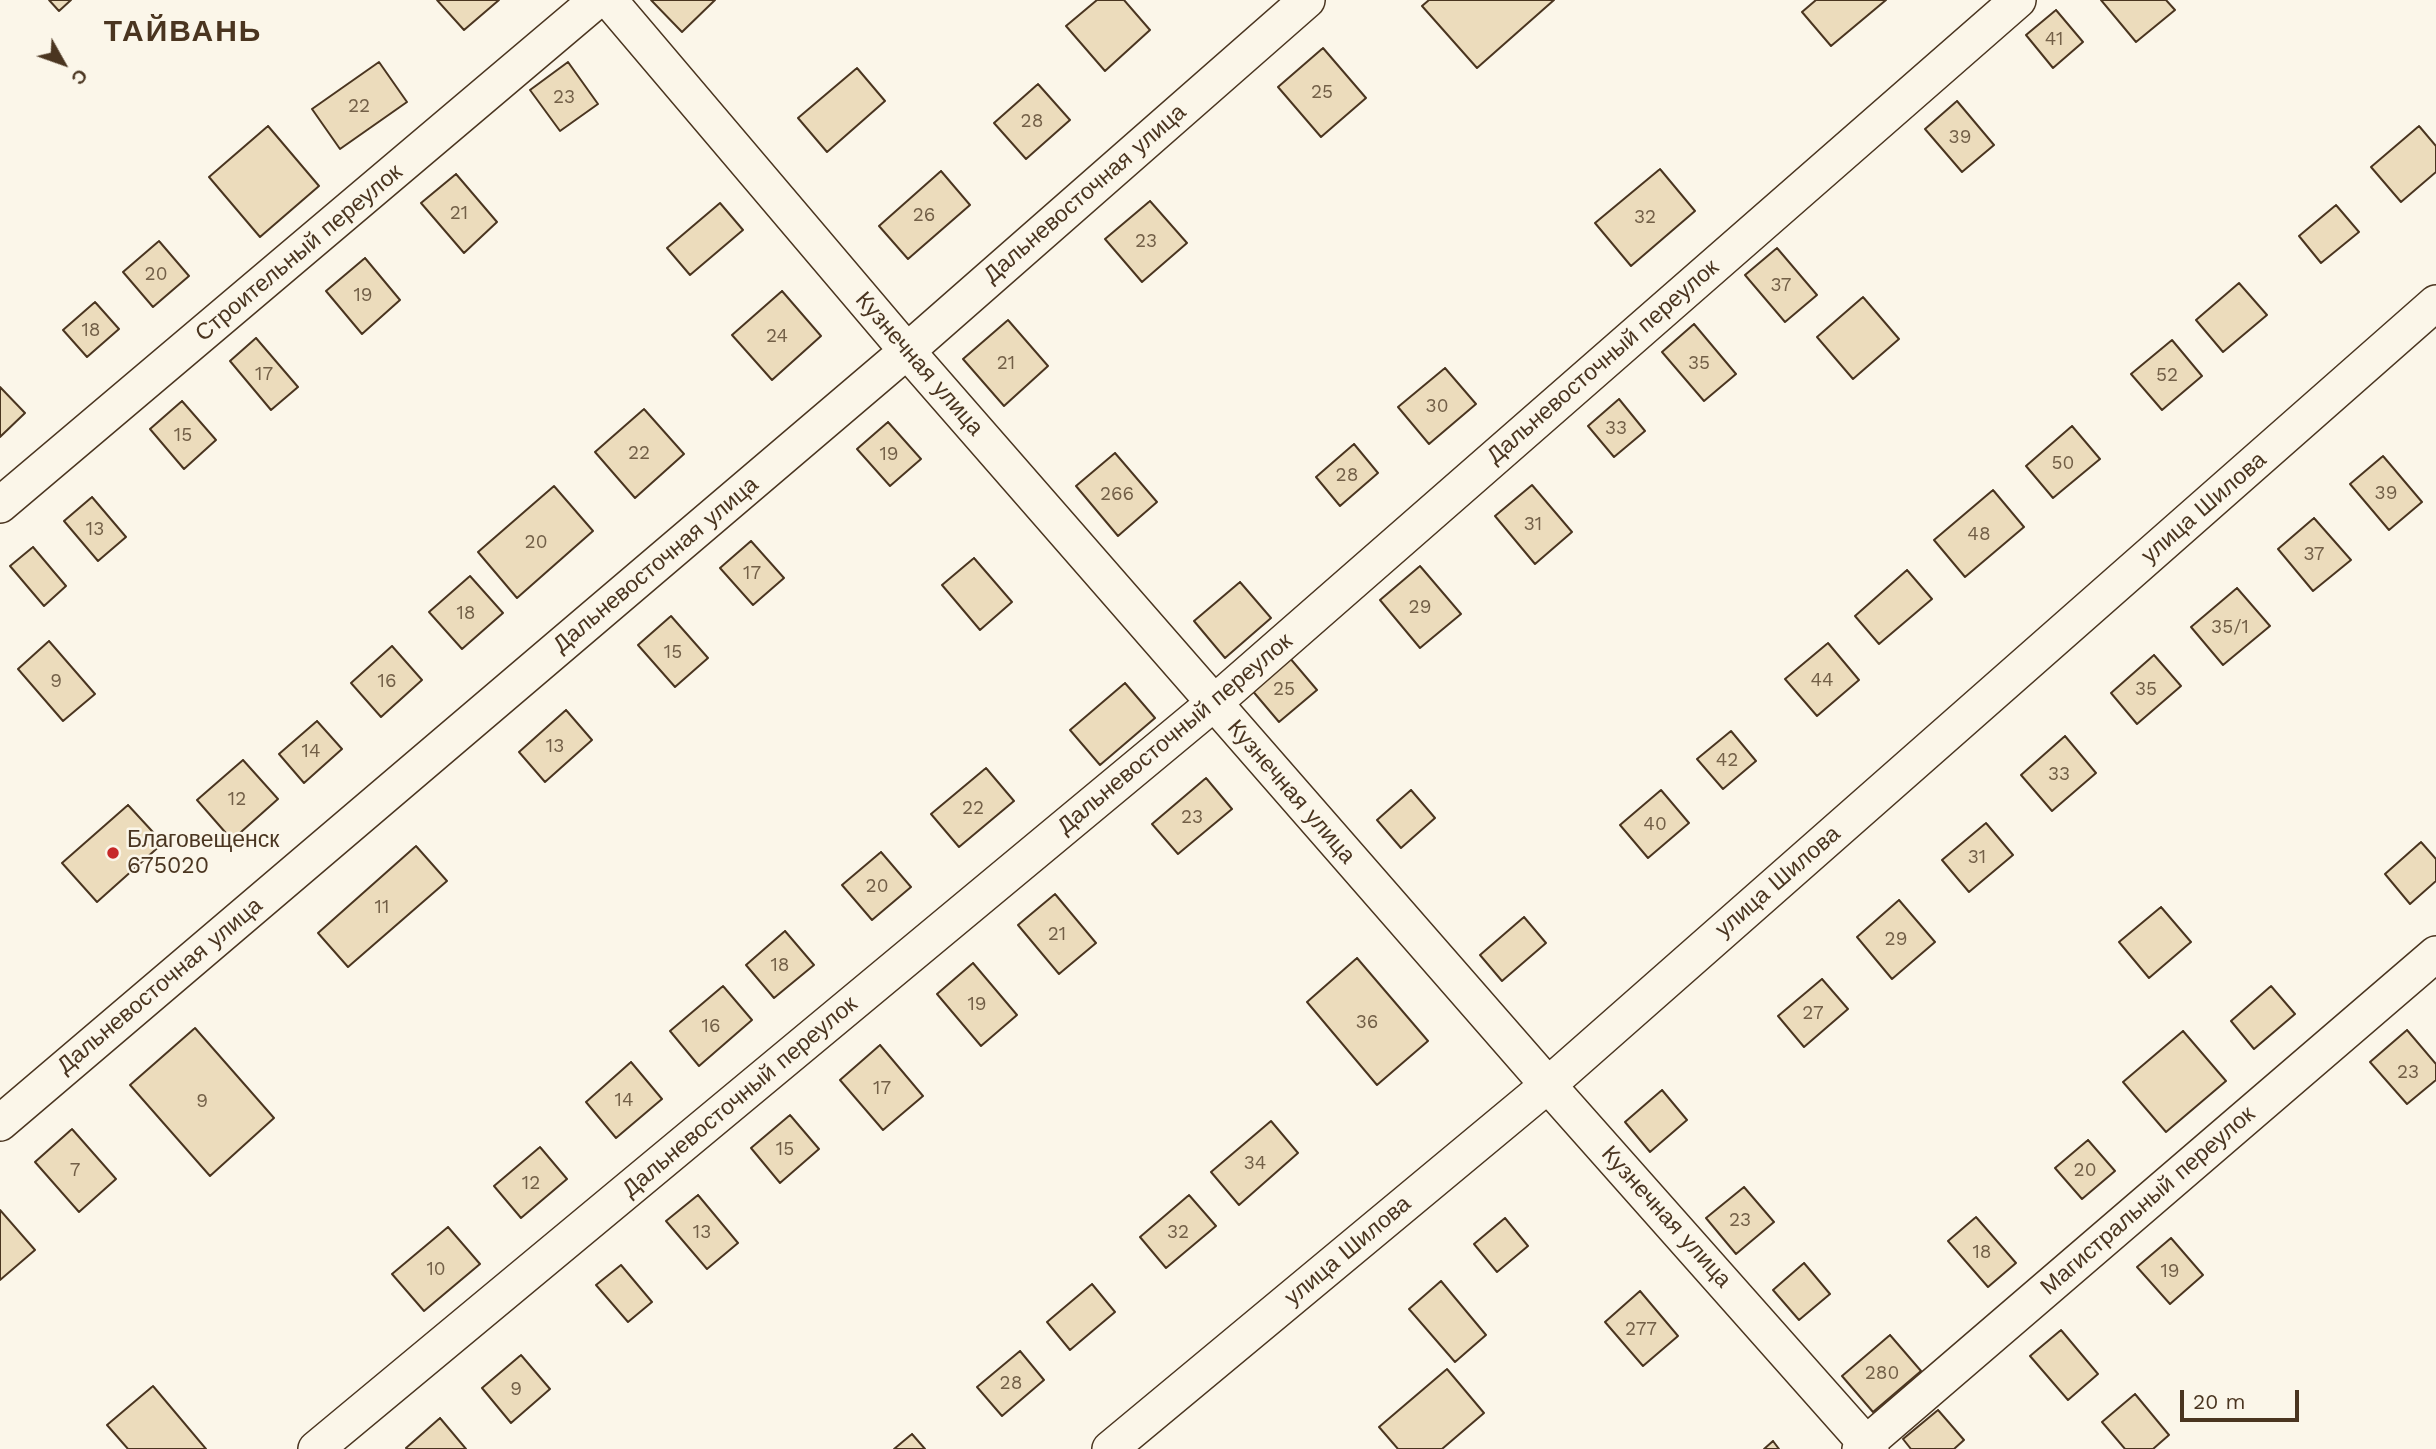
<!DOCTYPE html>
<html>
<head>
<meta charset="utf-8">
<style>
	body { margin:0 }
	#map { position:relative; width:2436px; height:1449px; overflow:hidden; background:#fbf6e9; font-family:"Work Sans",sans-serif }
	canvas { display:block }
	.north { position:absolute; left:28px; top:28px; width:70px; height:70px; -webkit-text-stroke:5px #fbf6e9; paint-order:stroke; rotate:130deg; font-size:19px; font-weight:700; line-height:28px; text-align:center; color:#4a3520 }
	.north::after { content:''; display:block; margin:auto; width:24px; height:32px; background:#4a3520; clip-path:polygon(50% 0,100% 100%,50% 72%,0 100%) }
	.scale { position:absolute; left:2180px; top:1390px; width:119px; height:32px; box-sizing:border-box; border:4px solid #4a3520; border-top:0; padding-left:9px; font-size:21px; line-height:24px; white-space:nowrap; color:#4a3520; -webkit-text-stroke:5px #fbf6e9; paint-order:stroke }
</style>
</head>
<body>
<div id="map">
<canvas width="2436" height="1449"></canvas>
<div class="north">С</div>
<div class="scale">20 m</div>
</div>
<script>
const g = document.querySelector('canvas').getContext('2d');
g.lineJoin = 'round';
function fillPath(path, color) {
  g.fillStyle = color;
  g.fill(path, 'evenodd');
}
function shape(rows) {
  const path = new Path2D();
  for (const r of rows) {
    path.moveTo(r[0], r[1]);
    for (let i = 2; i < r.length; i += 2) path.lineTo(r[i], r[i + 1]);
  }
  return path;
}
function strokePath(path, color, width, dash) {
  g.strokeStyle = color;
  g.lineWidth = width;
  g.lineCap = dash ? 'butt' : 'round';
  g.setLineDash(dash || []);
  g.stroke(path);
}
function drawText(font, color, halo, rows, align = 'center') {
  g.font = font + ' "Work Sans",sans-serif';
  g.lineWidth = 5;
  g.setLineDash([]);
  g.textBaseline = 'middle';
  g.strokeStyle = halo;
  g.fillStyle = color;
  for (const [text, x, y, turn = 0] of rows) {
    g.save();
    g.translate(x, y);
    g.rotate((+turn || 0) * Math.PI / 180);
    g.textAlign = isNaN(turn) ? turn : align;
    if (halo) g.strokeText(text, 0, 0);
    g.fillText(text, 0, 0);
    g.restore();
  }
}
const building = shape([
	[49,0,71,0,59,11,49,0],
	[437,0,499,0,464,30,437,0],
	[651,0,715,0,682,32,651,0],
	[1097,0,1124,0,1150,30,1105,71,1066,26,1097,0],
	[1429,0,1554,0,1477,68,1422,6,1429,0],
	[1816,0,1886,0,1831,46,1802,12,1816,0],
	[2101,0,2166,0,2175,10,2136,42,2101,0],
	[2056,10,2083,42,2053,68,2026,35,2056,10],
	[1323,48,1366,98,1321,137,1278,87,1323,48],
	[379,62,407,102,340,149,312,109,379,62],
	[568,62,598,104,560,131,530,90,568,62],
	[857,68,885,101,827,152,798,118,857,68],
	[1038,84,1070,120,1026,159,994,123,1038,84],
	[1957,101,1994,145,1962,172,1925,129,1957,101],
	[268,126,319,186,260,237,209,177,268,126],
	[2419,126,2436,146,2436,172,2401,202,2371,167,2419,126],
	[1660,169,1695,211,1631,266,1595,223,1660,169],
	[941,171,970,205,908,259,879,226,941,171],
	[456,174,497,222,464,253,421,203,456,174],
	[1150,201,1187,243,1142,282,1105,239,1150,201],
	[720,203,743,230,690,275,667,248,720,203],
	[2336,205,2359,232,2321,263,2299,236,2336,205],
	[159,241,189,276,153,307,123,272,159,241],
	[1777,248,1817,295,1785,322,1745,275,1777,248],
	[365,258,400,300,362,334,326,291,365,258],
	[2239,283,2267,315,2223,352,2196,320,2239,283],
	[782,291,821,336,772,380,732,335,782,291],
	[1863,297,1899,339,1853,379,1817,337,1863,297],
	[95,302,119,329,87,357,63,330,95,302],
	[1008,320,1048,366,1004,406,963,359,1008,320],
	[1694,324,1736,374,1704,401,1662,352,1694,324],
	[256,338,298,387,271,410,230,361,256,338],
	[2172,340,2202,376,2162,410,2131,374,2172,340],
	[1445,368,1476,404,1429,444,1398,407,1445,368],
	[0,387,25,413,0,437,0,387],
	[1619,399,1645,431,1614,457,1588,426,1619,399],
	[182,401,216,440,184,469,150,429,182,401],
	[644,409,684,454,635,498,595,452,644,409],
	[888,422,921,459,890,486,857,449,888,422],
	[2072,426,2100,459,2053,498,2026,466,2072,426],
	[1354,444,1378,473,1340,506,1316,477,1354,444],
	[1115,453,1157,502,1118,536,1076,486,1115,453],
	[2383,456,2422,502,2389,530,2350,484,2383,456],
	[1532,485,1572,532,1535,564,1495,516,1532,485],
	[554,486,593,531,517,598,478,552,554,486],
	[1993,490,2024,527,1965,577,1934,540,1993,490],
	[92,497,126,537,98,561,64,521,92,497],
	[2314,518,2351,560,2313,591,2278,549,2314,518],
	[751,541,784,578,753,605,720,568,751,541],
	[33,547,66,586,44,606,10,566,33,547],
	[974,558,1012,602,980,630,942,585,974,558],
	[1420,566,1461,614,1420,648,1380,600,1420,566],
	[1907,570,1932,599,1879,644,1855,616,1907,570],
	[470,576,503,613,462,649,429,612,470,576],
	[1240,582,1271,618,1225,658,1194,621,1240,582],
	[2237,588,2270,626,2223,665,2191,627,2237,588],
	[671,616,708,658,675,687,638,645,671,616],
	[49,641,95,694,63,721,18,669,49,641],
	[1828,643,1859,680,1817,716,1785,679,1828,643],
	[392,646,422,680,381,717,351,683,392,646],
	[2154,655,2181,686,2137,724,2111,693,2154,655],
	[1289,657,1317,690,1279,722,1251,689,1289,657],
	[1125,683,1155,718,1100,765,1070,730,1125,683],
	[566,710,592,740,545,782,519,752,566,710],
	[317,721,342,749,304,783,279,754,317,721],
	[1731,731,1756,761,1723,789,1697,759,1731,731],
	[2065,736,2096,773,2052,811,2021,775,2065,736],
	[243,760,278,799,232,840,197,800,243,760],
	[986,768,1014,801,959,847,931,814,986,768],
	[1206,778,1232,809,1178,854,1152,824,1206,778],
	[1411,790,1435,818,1401,848,1377,820,1411,790],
	[1661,790,1689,823,1648,858,1620,825,1661,790],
	[128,805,163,843,97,902,62,863,128,805],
	[1986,823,2013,855,1969,892,1942,860,1986,823],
	[2421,842,2436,859,2436,881,2410,904,2385,874,2421,842],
	[416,846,447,881,348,967,318,933,416,846],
	[881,852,911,887,872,920,842,885,881,852],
	[1055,894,1096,943,1059,974,1018,925,1055,894],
	[1899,900,1935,942,1892,979,1857,937,1899,900],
	[2161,907,2191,942,2149,978,2119,942,2161,907],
	[1524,917,1546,943,1502,981,1480,955,1524,917],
	[785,931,814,965,774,998,746,965,785,931],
	[1357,958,1428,1041,1377,1085,1307,1002,1357,958],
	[973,963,1017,1015,981,1046,937,994,973,963],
	[1822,979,1848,1009,1804,1047,1778,1016,1822,979],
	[723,986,752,1020,699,1066,670,1031,723,986],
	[2271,986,2295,1014,2254,1049,2231,1021,2271,986],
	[195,1028,274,1118,210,1176,130,1085,195,1028],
	[2407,1030,2436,1064,2436,1080,2407,1104,2370,1062,2407,1030],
	[2183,1031,2226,1081,2166,1132,2123,1082,2183,1031],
	[880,1045,923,1096,883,1130,840,1080,880,1045],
	[631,1062,662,1099,616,1138,586,1102,631,1062],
	[1662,1090,1687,1120,1650,1152,1625,1122,1662,1090],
	[790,1115,819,1149,780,1183,751,1148,790,1115],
	[1271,1121,1298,1153,1239,1205,1211,1172,1271,1121],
	[72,1129,116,1179,79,1212,35,1162,72,1129],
	[2088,1140,2115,1171,2082,1199,2055,1168,2088,1140],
	[540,1147,567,1179,521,1218,494,1186,540,1147],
	[1744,1187,1774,1222,1736,1254,1706,1218,1744,1187],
	[698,1195,738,1243,707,1269,666,1221,698,1195],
	[1189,1195,1216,1226,1166,1268,1140,1237,1189,1195],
	[0,1210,35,1250,0,1280,0,1210],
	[1976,1217,2016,1263,1988,1287,1948,1241,1976,1217],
	[1505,1218,1528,1246,1497,1272,1474,1244,1505,1218],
	[448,1227,480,1264,424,1311,392,1274,448,1227],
	[2171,1238,2203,1275,2170,1304,2137,1267,2171,1238],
	[1804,1263,1830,1294,1799,1320,1773,1290,1804,1263],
	[621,1265,652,1302,628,1322,596,1285,621,1265],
	[1441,1281,1486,1335,1455,1362,1409,1309,1441,1281],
	[1092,1284,1115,1312,1070,1350,1047,1322,1092,1284],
	[1640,1291,1678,1336,1643,1366,1605,1322,1640,1291],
	[2061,1330,2098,1374,2068,1400,2030,1356,2061,1330],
	[1890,1335,1921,1371,1873,1412,1842,1376,1890,1335],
	[1020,1351,1044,1380,1002,1416,977,1387,1020,1351],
	[521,1355,550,1389,511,1423,482,1388,521,1355],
	[1447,1369,1484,1413,1442,1449,1398,1449,1379,1427,1447,1369],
	[153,1386,206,1449,128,1449,107,1425,153,1386],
	[2135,1394,2169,1435,2153,1449,2125,1449,2102,1422,2135,1394],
	[1938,1410,1964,1440,1954,1449,1911,1449,1903,1439,1938,1410],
	[440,1418,466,1449,407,1449,406,1448,440,1418],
	[912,1434,925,1449,894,1449,912,1434],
	[1773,1441,1779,1449,1764,1449,1773,1441]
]);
fillPath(building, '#ecdcbc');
strokePath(building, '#4a3520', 2);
const minor = shape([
	[609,0,907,351,1548,1085,1871,1449],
	[0,505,597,0],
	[0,1123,907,351,1307,0],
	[316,1449,1214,703,2018,0],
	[1110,1449,1548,1085,2436,303],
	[1860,1449,2436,954]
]);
strokePath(minor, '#4a3520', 38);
strokePath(minor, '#fbf6e9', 35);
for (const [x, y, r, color] of [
	[113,853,7,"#c62828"]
]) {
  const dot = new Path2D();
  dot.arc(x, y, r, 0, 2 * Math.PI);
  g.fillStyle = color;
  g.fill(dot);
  strokePath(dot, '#fbf6e9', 2.5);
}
drawText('19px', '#725f47', null, [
	["41",2054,39],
	["25",1322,92],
	["23",564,97],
	["22",359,106],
	["28",1032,121],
	["39",1960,137],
	["21",459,213],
	["26",924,215],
	["32",1645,217],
	["23",1146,241],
	["20",156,274],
	["37",1781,285],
	["19",363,295],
	["18",91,330],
	["24",777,336],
	["21",1006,363],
	["35",1699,363],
	["17",264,374],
	["52",2167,375],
	["30",1437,406],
	["33",1616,428],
	["15",183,435],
	["22",639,453],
	["19",889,454],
	["50",2063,463],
	["28",1347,475],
	["39",2386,493],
	["266",1117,494],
	["31",1533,524],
	["13",95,529],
	["48",1979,534],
	["20",536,542],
	["37",2314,554],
	["17",752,573],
	["29",1420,607],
	["18",466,613],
	["35/1",2230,627],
	["15",673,652],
	["44",1822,680],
	["9",56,681],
	["16",387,681],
	["25",1284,689],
	["35",2146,689],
	["13",555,746],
	["14",311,751],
	["42",1727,760],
	["33",2059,774],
	["12",237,799],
	["22",973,808],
	["23",1192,817],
	["40",1655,824],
	["31",1977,857],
	["20",877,886],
	["11",382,907],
	["21",1057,934],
	["29",1896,939],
	["18",780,965],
	["19",977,1004],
	["27",1813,1013],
	["36",1367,1022],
	["16",711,1026],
	["23",2408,1072],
	["17",882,1088],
	["14",624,1100],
	["9",202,1101],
	["15",785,1149],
	["34",1255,1163],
	["7",75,1170],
	["20",2085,1170],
	["12",531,1183],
	["23",1740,1220],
	["13",702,1232],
	["32",1178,1232],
	["18",1982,1252],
	["10",436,1269],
	["19",2170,1271],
	["277",1641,1329],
	["280",1882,1373],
	["28",1011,1383],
	["9",516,1389]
]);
drawText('23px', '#4a3520', '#fbf6e9', [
	["Дальневосточная улица",1085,194,-41],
	["Строительный переулок",299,253,-40],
	["Дальневосточный переулок",1603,362,-41],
	["Кузнечная улица",919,364,49],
	["улица Шилова",2204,508,-41],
	["Дальневосточная улица",656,565,-40],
	["Дальневосточный переулок",1175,734,-40],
	["Кузнечная улица",1291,792,49],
	["улица Шилова",1778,882,-41],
	["Дальневосточная улица",160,986,-40],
	["Дальневосточный переулок",740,1097,-40],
	["Магистральный переулок",2148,1201,-41],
	["Кузнечная улица",1666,1217,48],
	["улица Шилова",1348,1251,-40]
]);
drawText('23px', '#4a3520', '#fbf6e9', [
	["Благовещенск",127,840],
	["675020",127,866]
], 'left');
g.letterSpacing = '2px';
drawText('bold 30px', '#4a3520', '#fbf6e9', [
	["ТАЙВАНЬ",183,32]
]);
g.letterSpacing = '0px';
</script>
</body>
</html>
